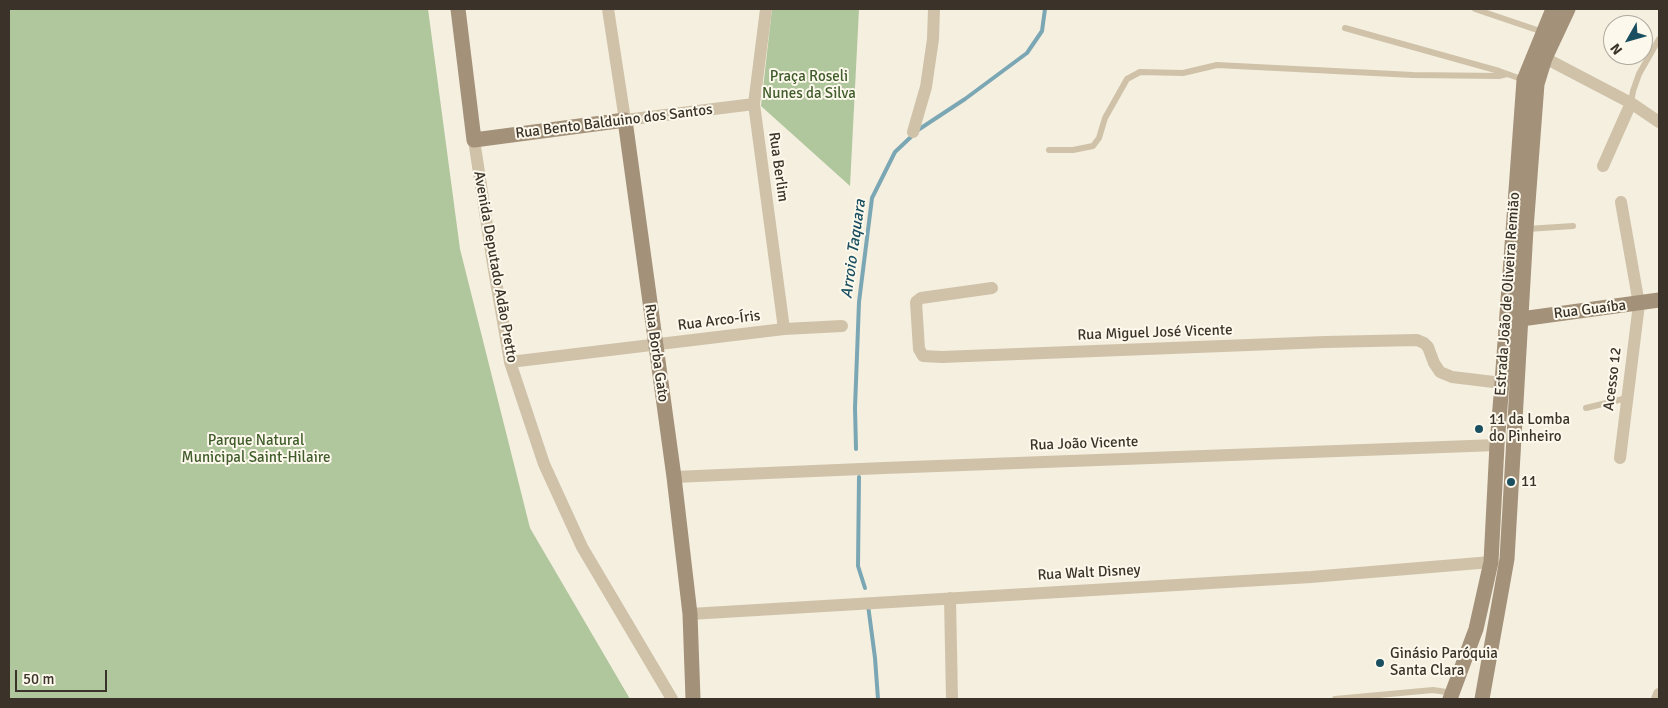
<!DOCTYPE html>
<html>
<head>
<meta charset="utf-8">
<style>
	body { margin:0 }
	#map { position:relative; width:1668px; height:708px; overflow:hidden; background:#f5efdf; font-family:Signika,sans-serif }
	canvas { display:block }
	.frame { position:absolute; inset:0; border:10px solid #3b3329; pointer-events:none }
	.north { position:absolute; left:1603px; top:15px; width:50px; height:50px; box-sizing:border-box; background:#fcf8ec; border:1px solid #afa99e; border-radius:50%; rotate:232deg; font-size:14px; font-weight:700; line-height:20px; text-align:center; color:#3b3329 }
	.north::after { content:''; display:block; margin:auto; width:18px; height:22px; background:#1a4f61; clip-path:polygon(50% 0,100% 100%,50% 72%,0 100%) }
	.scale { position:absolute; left:15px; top:670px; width:92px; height:22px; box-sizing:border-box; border:2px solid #3b3329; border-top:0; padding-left:6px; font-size:15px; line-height:18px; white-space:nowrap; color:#3b3329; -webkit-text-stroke:4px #fcf8ec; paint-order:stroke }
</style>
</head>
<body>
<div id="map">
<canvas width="1668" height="708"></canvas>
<div class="frame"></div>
<div class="north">N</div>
<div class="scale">50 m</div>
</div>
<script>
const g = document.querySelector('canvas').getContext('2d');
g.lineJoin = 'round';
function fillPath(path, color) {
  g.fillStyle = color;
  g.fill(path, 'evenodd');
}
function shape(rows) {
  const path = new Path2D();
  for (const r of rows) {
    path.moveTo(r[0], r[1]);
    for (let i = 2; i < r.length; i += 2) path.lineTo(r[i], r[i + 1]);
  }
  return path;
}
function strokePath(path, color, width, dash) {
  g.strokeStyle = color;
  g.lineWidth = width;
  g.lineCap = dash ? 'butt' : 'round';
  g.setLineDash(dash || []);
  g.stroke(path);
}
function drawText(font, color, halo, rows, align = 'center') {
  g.font = font + ' Signika,sans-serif';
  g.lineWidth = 4;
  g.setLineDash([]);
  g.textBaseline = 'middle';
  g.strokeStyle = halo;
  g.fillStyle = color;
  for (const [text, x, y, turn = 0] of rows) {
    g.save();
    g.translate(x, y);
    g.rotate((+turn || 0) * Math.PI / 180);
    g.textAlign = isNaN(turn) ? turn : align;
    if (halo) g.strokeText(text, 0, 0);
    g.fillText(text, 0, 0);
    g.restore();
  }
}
fillPath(shape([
	[9,9,428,9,460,249,530,528,630,699,9,699],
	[772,9,859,9,850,186,761,106]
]), '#b0c69d');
strokePath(shape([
	[918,130,965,99,1027,53,1042,31,1045,9],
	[856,449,855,408,859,302,872,198,895,152,913,135],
	[859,477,858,566,865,588],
	[868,605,875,658,878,699]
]), '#7ba7b5', 4);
strokePath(shape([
	[1475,9,1543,32],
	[1345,28,1499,71,1524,80],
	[1631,103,1633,91,1639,74,1659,39],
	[1049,150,1073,150,1093,146,1099,138,1105,118,1127,79,1140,72,1183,73,1217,65,1413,75,1499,76,1507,74],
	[1527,229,1573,226],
	[1586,408,1627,398],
	[1335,699,1433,690,1453,693]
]), '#cfc2a9', 6);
strokePath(shape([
	[608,9,625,120,754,104],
	[766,9,754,104,784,329],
	[1545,58,1631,103,1659,122],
	[913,132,926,87,933,39,934,9],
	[474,140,493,264,510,362,544,464,582,547,672,699],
	[1603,166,1631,103],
	[992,288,921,298,916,302,919,349,923,356,942,357,1325,342,1417,340,1424,343,1428,347,1434,363,1440,372,1452,377,1502,383],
	[510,362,784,329,842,326],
	[1620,458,1639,304,1621,202],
	[674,477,884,468,1497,445],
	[950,598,952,699],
	[690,614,1311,577,1491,562],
	[1657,699,1659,694]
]), '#cfc2a9', 12);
strokePath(shape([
	[458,9,474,140,625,120,674,477,690,614,693,699],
	[1521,319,1659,300],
	[1450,699,1476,629,1491,562,1497,445,1502,383,1524,80,1553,9],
	[1482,699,1507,559,1526,229,1537,84,1545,58,1568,9]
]), '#a3917a', 15);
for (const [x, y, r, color] of [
	[1479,429,5,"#1a4f61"],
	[1511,482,5,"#1a4f61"],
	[1380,663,5,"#1a4f61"]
]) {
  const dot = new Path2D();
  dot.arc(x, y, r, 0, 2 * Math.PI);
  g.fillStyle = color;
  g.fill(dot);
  strokePath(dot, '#fcf8ec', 2);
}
drawText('15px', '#405c2b', '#fcf8ec', [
	["Praça Roseli",809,77],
	["Nunes da Silva",809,94],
	["Parque Natural",256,441],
	["Municipal Saint-Hilaire",256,458]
]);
drawText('15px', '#3b3329', '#fcf8ec', [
	["Rua Bento Balduino dos Santos",614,122,-7],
	["Rua Berlim",778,167,82],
	["Avenida Deputado Adão Pretto",495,267,80],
	["Estrada João de Oliveira Remião",1508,294,-86],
	["Rua Guaíba",1590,310,-7],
	["Rua Arco-Íris",719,321,-7],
	["Rua Miguel José Vicente",1155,333,-2],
	["Rua Borba Gato",656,353,82],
	["Acesso 12",1613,379,-83],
	["Rua João Vicente",1084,444,-2],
	["Rua Walt Disney",1089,573,-3]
]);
drawText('15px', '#3b3329', '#fcf8ec', [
	["11 da Lomba",1489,420],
	["do Pinheiro",1489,437],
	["11",1521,482],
	["Ginásio Paróquia",1390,654],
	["Santa Clara",1390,671]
], 'left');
drawText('italic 16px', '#1a4f61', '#fcf8ec', [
	["Arroio Taquara",854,249,-82]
]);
</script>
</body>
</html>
